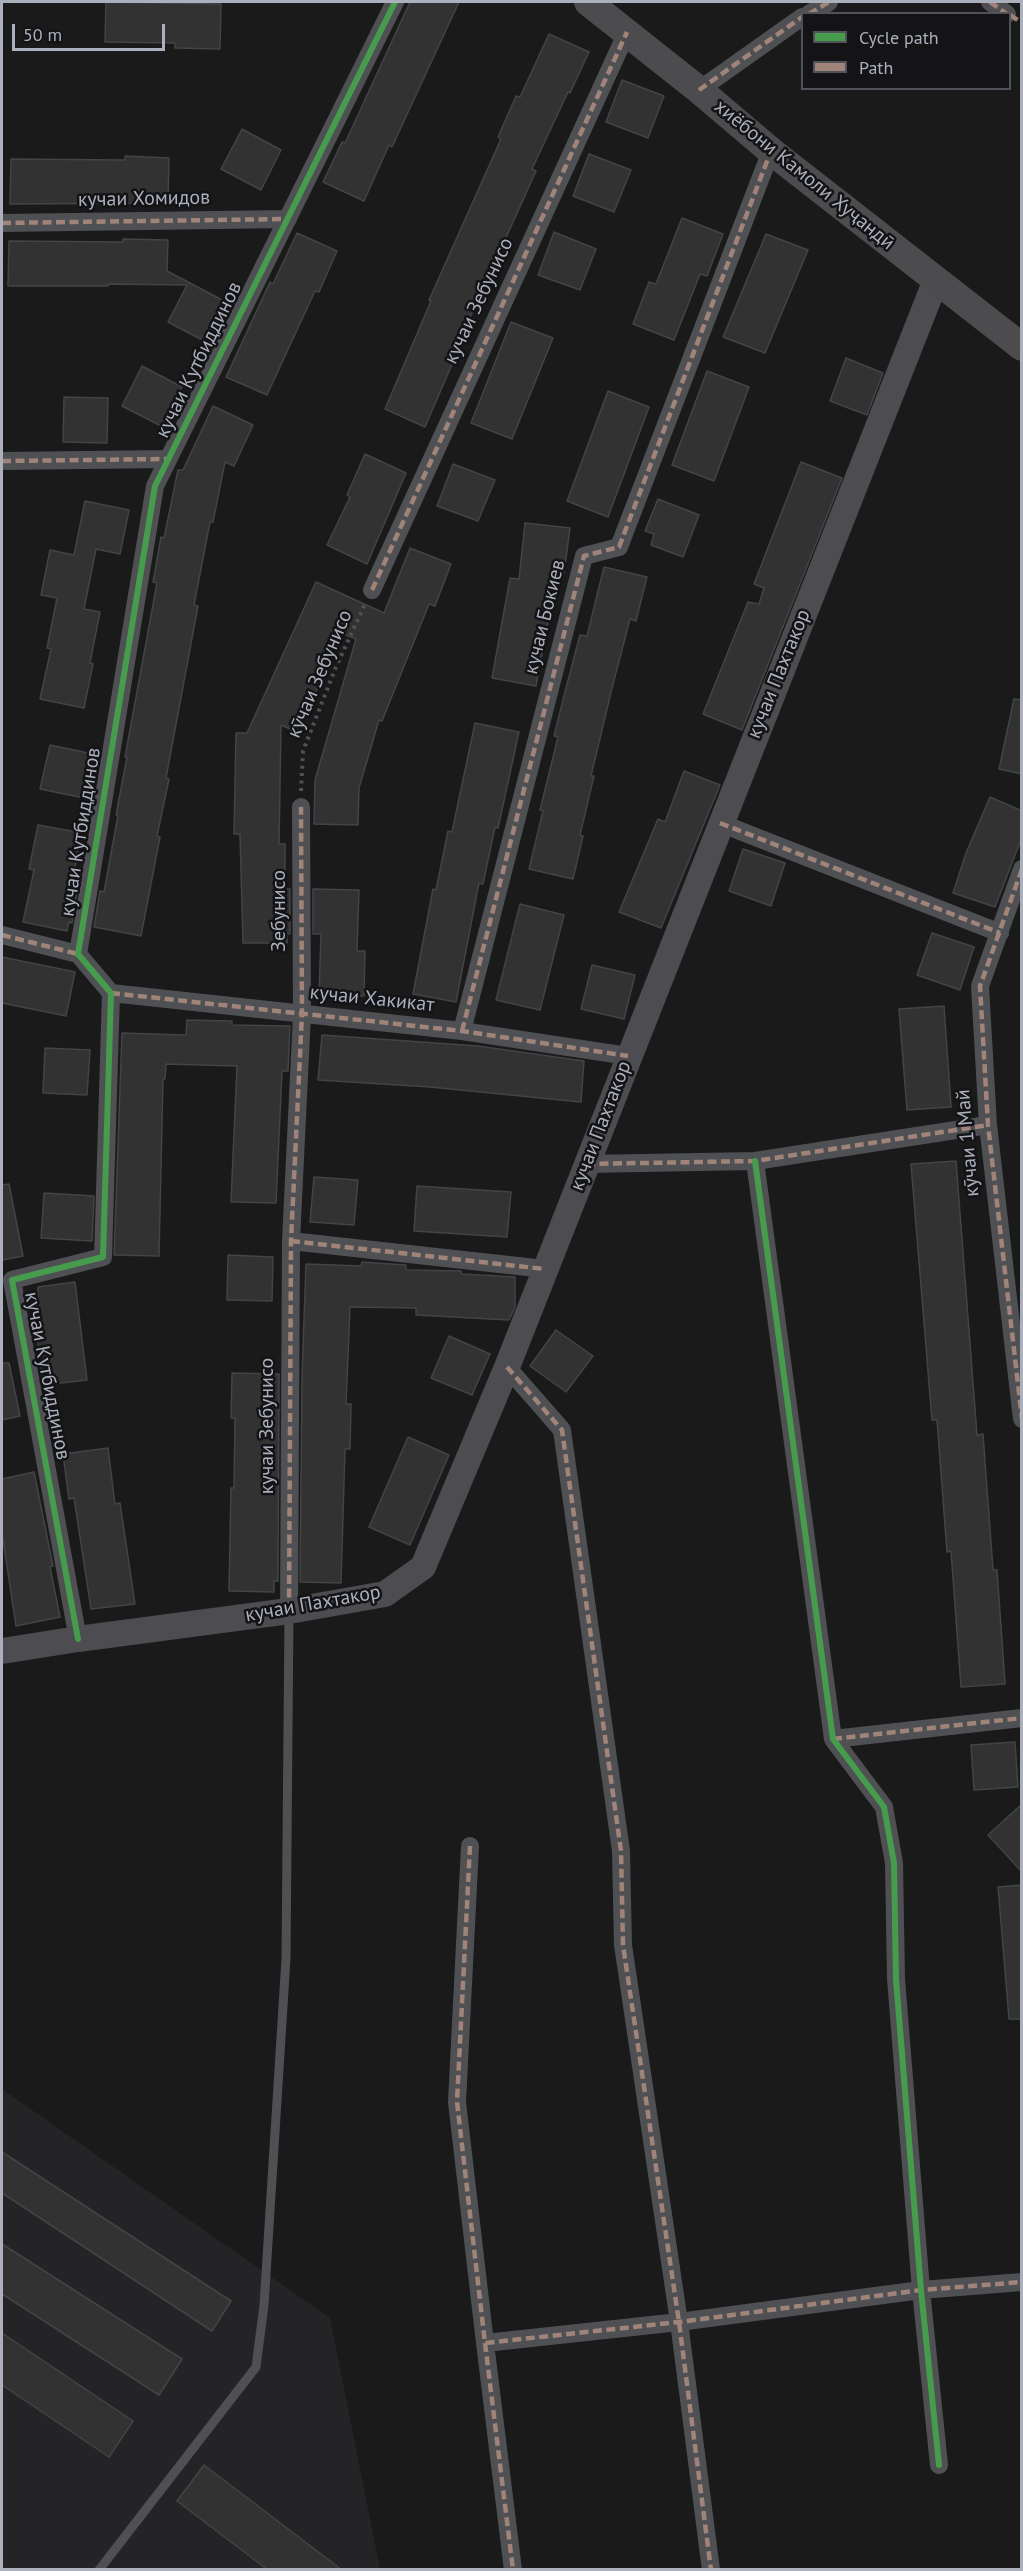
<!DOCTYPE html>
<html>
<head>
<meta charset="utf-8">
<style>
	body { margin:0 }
	#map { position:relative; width:1023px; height:2571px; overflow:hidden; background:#1a1a1a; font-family:"PT Sans",sans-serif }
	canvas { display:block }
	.frame { position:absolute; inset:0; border:3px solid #abb0bc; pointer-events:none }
	.legend { position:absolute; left:801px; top:12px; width:210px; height:78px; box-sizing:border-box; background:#141417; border:2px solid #505259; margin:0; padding:8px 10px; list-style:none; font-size:18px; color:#abb0bc }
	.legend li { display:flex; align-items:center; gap:12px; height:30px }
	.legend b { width:30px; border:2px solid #505259 }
	.scale { position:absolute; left:12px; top:24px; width:153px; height:27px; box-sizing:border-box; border:3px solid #abb0bc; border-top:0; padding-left:8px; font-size:18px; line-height:21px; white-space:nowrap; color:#abb0bc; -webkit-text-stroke:4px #141417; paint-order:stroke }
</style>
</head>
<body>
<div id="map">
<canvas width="1023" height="2571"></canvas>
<div class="frame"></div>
<ul class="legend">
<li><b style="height:8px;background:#469c4c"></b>Cycle path</li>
<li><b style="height:8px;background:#a18479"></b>Path</li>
</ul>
<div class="scale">50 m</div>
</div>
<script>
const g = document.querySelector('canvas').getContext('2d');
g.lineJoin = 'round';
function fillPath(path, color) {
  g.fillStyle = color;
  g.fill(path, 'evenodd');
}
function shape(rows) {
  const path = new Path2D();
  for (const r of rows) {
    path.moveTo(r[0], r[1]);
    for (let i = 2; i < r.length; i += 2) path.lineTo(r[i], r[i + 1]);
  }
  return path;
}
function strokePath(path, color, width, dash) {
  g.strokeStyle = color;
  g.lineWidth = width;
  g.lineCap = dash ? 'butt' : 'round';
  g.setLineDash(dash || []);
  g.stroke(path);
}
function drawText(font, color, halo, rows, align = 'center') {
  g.font = font + ' "PT Sans",sans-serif';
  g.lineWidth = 5;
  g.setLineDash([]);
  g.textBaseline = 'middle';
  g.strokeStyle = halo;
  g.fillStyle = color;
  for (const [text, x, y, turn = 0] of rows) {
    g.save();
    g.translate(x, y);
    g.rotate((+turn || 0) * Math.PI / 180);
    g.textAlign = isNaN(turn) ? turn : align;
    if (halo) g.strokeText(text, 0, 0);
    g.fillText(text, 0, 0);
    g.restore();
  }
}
fillPath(shape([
	[2,2089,330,2318,380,2569,2,2569]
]), '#242427');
const building = shape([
	[106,2,221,4,220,49,175,48,175,43,105,42,106,2],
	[410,2,459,2,392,147,389,145,364,201,323,182,342,142,345,143,410,2],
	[549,34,589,52,570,93,568,92,532,169,536,171,464,331,466,332,425,427,385,409,431,301,429,300,501,139,498,137,516,96,520,97,549,34],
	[622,80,664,96,648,138,606,122,622,80],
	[242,129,281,150,261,190,221,169,242,129],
	[589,154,631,170,614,212,573,196,589,154],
	[125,156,169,158,168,203,10,204,11,159,125,160,125,156],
	[682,218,723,234,707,276,700,274,674,340,633,324,649,282,656,284,682,218],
	[554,232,596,249,580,290,538,275,554,232],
	[297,233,337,251,319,292,315,291,267,395,226,377,270,282,273,284,297,233],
	[766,234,808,250,765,353,723,337,766,234],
	[123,239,168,240,167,271,228,303,208,343,168,322,187,285,108,284,108,286,8,286,9,241,123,242,123,239],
	[511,322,553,338,512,439,471,423,511,322],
	[846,358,883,373,867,415,830,401,846,358],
	[142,366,182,387,161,426,122,406,142,366],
	[707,371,749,387,714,481,672,465,707,371],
	[608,391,649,407,608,517,567,501,608,391],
	[64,397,108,398,107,443,63,442,64,397],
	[213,406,253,425,234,466,225,462,213,522,210,522,194,605,198,606,166,778,169,779,157,836,160,837,141,936,94,927,100,891,104,892,118,815,116,815,127,757,125,757,157,583,153,582,161,537,164,538,178,470,183,470,213,406],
	[365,454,406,473,367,564,327,545,350,497,347,495,365,454],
	[801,462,842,478,742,730,703,714,748,602,759,604,764,588,754,584,801,462],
	[453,464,495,480,478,521,437,506,453,464],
	[658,499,699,515,683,557,651,545,654,534,645,531,658,499],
	[85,501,129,510,120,554,96,549,84,609,100,612,90,663,93,664,84,708,40,699,51,649,47,648,57,598,41,595,50,550,74,555,85,501],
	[525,523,570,528,564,573,557,572,536,686,492,678,510,578,519,579,525,523],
	[410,548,451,564,435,606,429,604,382,721,379,720,359,788,358,825,314,824,315,780,356,639,343,634,297,732,281,725,279,844,285,844,285,889,290,889,290,934,287,934,287,943,243,943,240,834,234,834,236,733,247,733,316,582,384,613,410,548],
	[604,567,647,577,636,621,630,619,612,688,591,776,594,776,580,835,583,836,573,879,529,869,543,811,540,810,558,737,554,736,565,692,580,635,587,636,604,567],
	[1014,699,1022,700,1022,774,999,769,1014,699],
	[475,723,519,732,498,828,495,827,483,884,479,883,456,1002,413,994,433,889,436,890,448,831,452,832,475,723],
	[50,745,93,754,84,798,40,789,50,745],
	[684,771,720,785,661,928,619,912,658,819,665,822,684,771],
	[990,797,1022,811,1022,837,995,907,953,893,966,853,990,797],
	[38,825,82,833,71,886,78,887,72,923,69,922,67,931,23,922,34,870,29,869,38,825],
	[743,849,785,863,771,906,729,891,743,849],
	[313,889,359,890,357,951,365,951,364,996,319,995,321,934,313,934,313,889],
	[520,904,564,915,540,1010,496,1000,520,904],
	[932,933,974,947,960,990,917,975,932,933],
	[2,957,75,972,66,1016,2,1003,2,957],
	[592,965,635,975,624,1019,581,1009,592,965],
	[944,1006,951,1107,907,1110,899,1009,944,1006],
	[187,1020,232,1021,232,1025,290,1026,288,1071,282,1071,276,1203,231,1202,237,1066,166,1064,165,1079,163,1079,159,1256,114,1255,122,1033,186,1035,187,1020],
	[322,1035,478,1046,584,1061,581,1102,430,1087,318,1080,322,1035],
	[45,1048,90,1050,87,1095,43,1093,45,1048],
	[956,1161,977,1435,983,1434,993,1570,997,1570,1005,1684,961,1687,951,1551,947,1552,937,1420,932,1420,911,1164,956,1161],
	[314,1177,358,1180,354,1225,310,1222,314,1177],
	[9,1184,23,1256,2,1260,2,1185,9,1184],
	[417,1186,511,1192,507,1237,414,1231,417,1186],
	[44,1193,94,1196,92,1241,41,1238,44,1193],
	[228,1255,273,1257,272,1301,227,1300,228,1255],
	[362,1262,406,1265,406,1270,461,1271,462,1274,515,1277,515,1307,509,1320,416,1315,416,1308,350,1307,346,1404,351,1404,350,1449,345,1449,341,1583,300,1582,302,1375,306,1264,361,1266,362,1262],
	[75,1282,87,1380,43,1385,33,1305,37,1305,38,1287,75,1282],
	[556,1330,593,1356,566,1392,530,1366,556,1330],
	[449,1336,490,1354,472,1395,431,1378,449,1336],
	[2,1363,9,1363,20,1416,2,1420,2,1363],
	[232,1373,279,1374,278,1581,274,1581,274,1592,229,1591,231,1488,234,1488,235,1418,231,1418,232,1373],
	[408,1437,449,1455,410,1545,369,1527,408,1437],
	[108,1448,115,1504,120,1503,135,1604,91,1609,74,1498,69,1499,63,1454,108,1448],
	[34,1472,53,1566,50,1567,60,1617,16,1626,2,1533,2,1479,34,1472],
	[1015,1742,1018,1787,974,1790,971,1745,1015,1742],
	[1022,1804,1022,1872,988,1835,1022,1804],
	[1022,1885,1022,2019,1009,2019,998,1887,1022,1885],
	[2,2152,231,2301,212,2331,2,2193,2,2152],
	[2,2244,182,2359,159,2395,2,2294,2,2244],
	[2,2333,133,2421,109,2457,2,2385,2,2333],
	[204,2465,342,2570,268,2570,177,2501,204,2465]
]);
fillPath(building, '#323233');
strokePath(building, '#434446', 1.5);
strokePath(shape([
	[301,791,303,751,336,667,365,604]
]), '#505155', 4, [3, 4.5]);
strokePath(shape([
	[99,2570,256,2367,264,2305,286,1959,289,1613]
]), '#4e5053', 9);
strokePath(shape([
	[990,2,1007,14],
	[809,14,829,2],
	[699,90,802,17],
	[2,223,288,219],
	[2,461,168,459],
	[372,590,627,32],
	[720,823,1000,933],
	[1022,869,980,986,988,1125,1022,1419],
	[2,935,78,954],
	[111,993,462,1031,628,1056],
	[462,1031,584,556,619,547,771,151],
	[755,1161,833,1739,884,1807,894,1863,896,1979,921,2290,939,2465],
	[586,1164,755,1161,988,1125],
	[291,1241,545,1269],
	[507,1367,562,1430,621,1851,623,1945,679,2322,711,2570],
	[289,1611,291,1241,302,1014,301,807],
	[78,1639,12,1280,103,1257,111,993,78,954,155,486,395,2],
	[833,1739,1022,1718],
	[470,1846,457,2102,485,2343,679,2322,921,2290,1022,2282],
	[485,2343,513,2570]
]), '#4e5053', 18);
strokePath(shape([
	[2,1651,78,1639,289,1611,385,1594,423,1567,507,1367,936,280]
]), '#4d4d51', 26);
strokePath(shape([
	[588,2,699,90,771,151,1022,347]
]), '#4c4c4f', 28);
strokePath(shape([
	[990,2,1007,14],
	[809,14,829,2],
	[1010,15,1022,23],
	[699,90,802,17],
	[2,223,288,219],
	[2,461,168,459],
	[372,590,627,32],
	[720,823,1000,933],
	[1022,869,980,986,988,1125,1022,1419],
	[2,935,78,954],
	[111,993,462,1031,628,1056],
	[462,1031,584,556,619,547,771,151],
	[586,1164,755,1161,988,1125],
	[291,1241,545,1269],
	[507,1367,562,1430,621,1851,623,1945,679,2322,711,2570],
	[289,1611,291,1241,302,1014,301,807],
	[833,1739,1022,1718],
	[470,1846,457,2102,485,2343,679,2322,921,2290,1022,2282],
	[485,2343,513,2570]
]), '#a18479', 4.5, [9, 4.5]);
strokePath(shape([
	[755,1161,833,1739,884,1807,894,1863,896,1979,921,2290,939,2465],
	[78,1639,12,1280,103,1257,111,993,78,954,155,486,395,2]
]), '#469c4c', 6);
drawText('20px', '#abb0bc', '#141417', [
	["хиёбони Камоли Хуҷандӣ",804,175,39],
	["кучаи Хомидов",144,199,-1],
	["кучаи Зебунисо",479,301,-65],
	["кучаи Кутбиддинов",199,360,-64],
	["кучаи Бокиев",545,617,-76],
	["кӯчаи Зебунисо",320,674,-67],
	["кучаи Пахтакор",779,674,-68],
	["кучаи Кутбиддинов",81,832,-81],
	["Зебунисо",279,911,-90],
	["кучаи Хакикат",372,999,6],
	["кучаи Пахтакор",601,1126,-69],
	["кӯчаи 1 Май",968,1143,-95],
	["кучаи Кутбиддинов",47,1376,79],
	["кучаи Зебунисо",267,1426,-90],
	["кучаи Пахтакор",313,1604,-10]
]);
</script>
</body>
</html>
